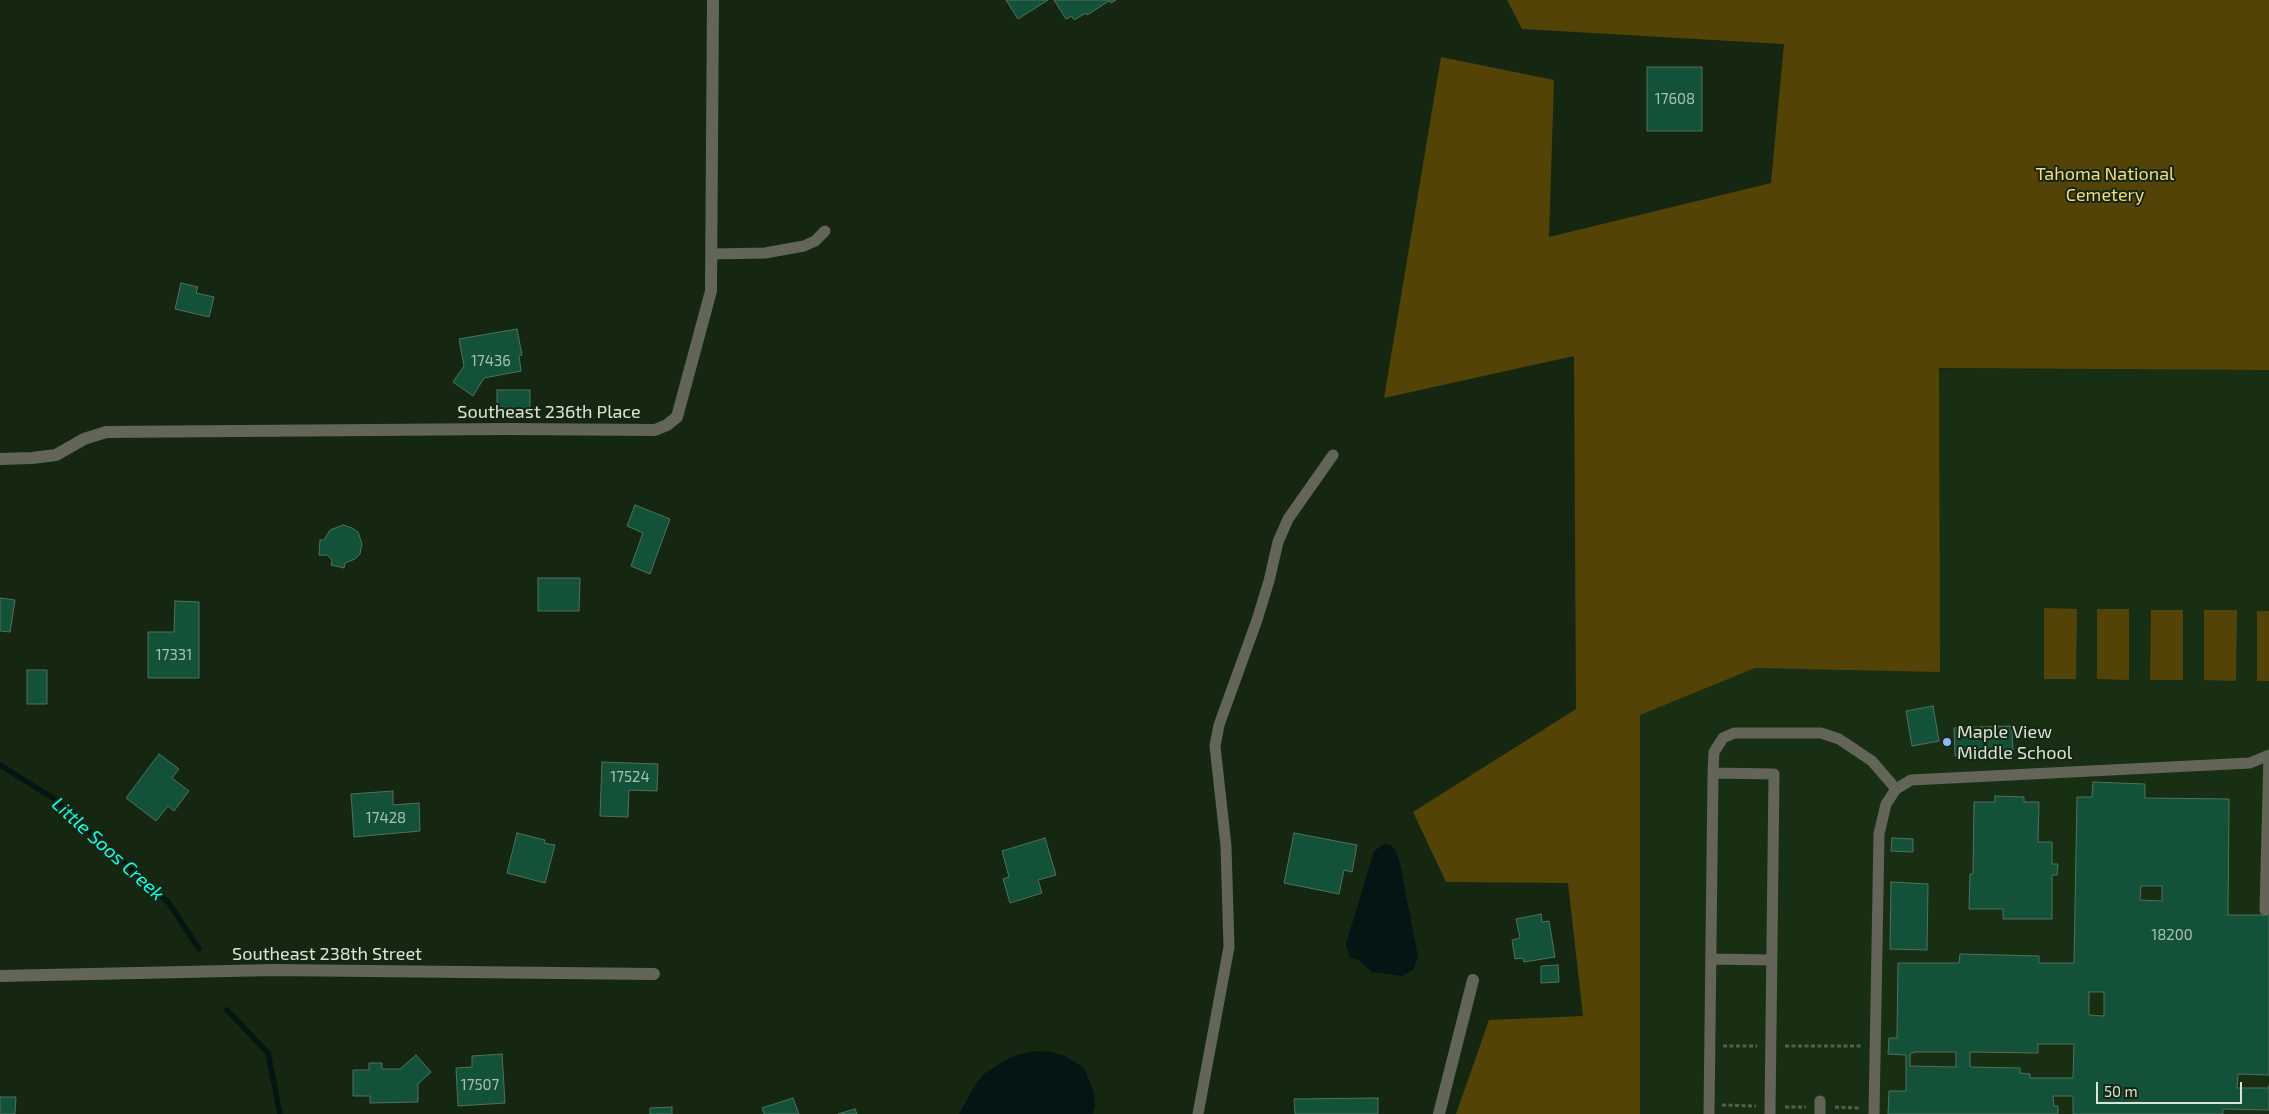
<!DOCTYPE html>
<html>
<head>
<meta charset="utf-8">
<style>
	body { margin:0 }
	#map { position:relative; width:2269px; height:1114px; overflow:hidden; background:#152711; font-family:"Exo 2",sans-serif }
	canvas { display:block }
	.scale { position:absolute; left:2096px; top:1082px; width:146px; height:22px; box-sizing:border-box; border:2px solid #dae5d7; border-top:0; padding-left:6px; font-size:15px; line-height:18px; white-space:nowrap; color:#dae5d7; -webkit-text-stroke:4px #152711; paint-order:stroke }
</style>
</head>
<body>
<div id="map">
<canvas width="2269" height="1114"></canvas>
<div class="scale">50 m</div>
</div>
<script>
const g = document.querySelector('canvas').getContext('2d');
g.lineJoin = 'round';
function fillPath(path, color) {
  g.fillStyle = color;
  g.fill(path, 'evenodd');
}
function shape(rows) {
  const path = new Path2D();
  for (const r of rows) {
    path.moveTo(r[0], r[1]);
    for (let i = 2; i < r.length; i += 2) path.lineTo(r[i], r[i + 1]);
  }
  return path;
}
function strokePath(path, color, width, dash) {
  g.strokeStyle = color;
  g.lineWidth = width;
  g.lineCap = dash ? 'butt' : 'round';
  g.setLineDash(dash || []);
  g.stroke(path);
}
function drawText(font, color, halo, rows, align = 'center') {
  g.font = font + ' "Exo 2",sans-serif';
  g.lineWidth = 4;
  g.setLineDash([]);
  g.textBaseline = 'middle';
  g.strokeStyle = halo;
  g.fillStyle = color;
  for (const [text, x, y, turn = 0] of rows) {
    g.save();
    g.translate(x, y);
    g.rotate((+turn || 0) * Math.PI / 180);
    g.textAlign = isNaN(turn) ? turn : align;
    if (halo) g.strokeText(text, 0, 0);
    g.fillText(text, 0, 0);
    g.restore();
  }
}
fillPath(shape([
	[1622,368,2269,370,2269,1114,1629,1114]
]), '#192f13');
fillPath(shape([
	[1507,0,2269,0,2269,370,1939,368,1940,672,1755,668,1640,715,1640,1114,1456,1114,1489,1020,1583,1016,1568,883,1446,882,1413,812,1576,709,1574,356,1384,398,1441,57,1554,80,1549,237,1771,183,1784,44,1522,29],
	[2044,608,2077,609,2076,679,2044,679],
	[2097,609,2129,609,2129,680,2097,679],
	[2151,610,2183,610,2183,680,2150,680],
	[2204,610,2237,610,2236,681,2204,680],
	[2257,611,2269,611,2269,681,2257,681]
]), '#544307');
fillPath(shape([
	[1385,844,1391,845,1395,850,1400,863,1418,957,1413,970,1401,976,1372,972,1357,959,1350,958,1346,944,1374,851],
	[1035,1051,1051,1052,1065,1056,1084,1068,1094,1092,1095,1107,1093,1114,959,1114,975,1085,984,1074,1007,1059,1020,1054]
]), '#041614');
strokePath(shape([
	[0,765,53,798,169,903,199,949],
	[227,1010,268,1053,280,1114]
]), '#041614', 5.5);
const building = shape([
	[1006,0,1048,0,1018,19,1006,0],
	[1054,0,1116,0,1111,3,1109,1,1087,15,1086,13,1074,20,1072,16,1066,19,1054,0],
	[1647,67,1702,67,1702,131,1647,131,1647,67],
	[181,283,198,287,196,293,214,297,209,317,175,309,181,283],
	[517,329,522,355,519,356,521,371,484,378,473,396,453,382,464,366,459,339,517,329],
	[497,390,530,390,530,413,497,413,497,390],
	[635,505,670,519,650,574,631,566,643,533,627,526,635,505],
	[343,525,352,528,358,532,362,544,360,554,355,559,345,563,344,568,331,565,332,560,327,555,319,555,320,540,324,540,330,530,343,525],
	[538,578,580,578,579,611,538,611,538,578],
	[0,598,15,600,10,632,0,631,0,598],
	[175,601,199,602,199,678,148,678,148,632,174,632,175,601],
	[27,670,47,670,47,704,27,704,27,670],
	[1933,706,1939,741,1912,746,1906,711,1933,706],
	[2012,726,2013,755,1955,756,1954,728,2012,726],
	[159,754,179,769,172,778,189,791,174,811,168,806,156,821,126,798,159,754],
	[602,762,658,764,657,791,629,790,628,817,600,816,602,762],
	[2093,782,2145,784,2145,798,2229,799,2228,915,2269,915,2269,1075,2238,1074,2237,1088,2269,1088,2269,1085,2269,1110,2223,1109,2223,1114,2073,1114,2073,1096,2053,1096,2054,1106,2058,1106,2058,1114,1888,1114,1889,1091,1906,1091,1906,1055,1888,1054,1889,1038,1897,1038,1898,963,1959,963,1960,954,2039,956,2039,963,2074,963,2077,797,2092,797,2093,782],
	[2141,886,2162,886,2162,901,2140,900,2141,886],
	[2089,992,2104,992,2104,1016,2089,1015,2089,992],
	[2038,1044,2074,1044,2073,1078,2030,1078,2030,1074,2020,1073,2020,1068,1970,1067,1970,1052,2038,1053,2038,1044],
	[1915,1052,1956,1052,1956,1067,1910,1066,1910,1054,1915,1052],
	[393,791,393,805,419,803,420,831,354,837,351,794,393,791],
	[1995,796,2024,797,2024,802,2039,802,2038,842,2052,842,2052,864,2058,864,2057,875,2052,875,2052,919,2003,919,2003,909,1969,909,1970,874,1973,874,1974,802,1995,802,1995,796],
	[517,833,545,840,544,843,555,845,545,883,507,873,517,833],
	[1294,833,1357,845,1352,872,1344,870,1339,894,1284,883,1294,833],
	[1045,838,1056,875,1038,880,1042,893,1010,903,1003,879,1009,877,1002,851,1045,838],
	[1892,838,1913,839,1913,852,1891,851,1892,838],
	[1891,882,1928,884,1927,950,1890,949,1891,882],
	[1541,914,1542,922,1549,921,1555,957,1524,962,1523,958,1515,959,1512,940,1520,938,1516,919,1541,914],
	[1558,965,1559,982,1541,983,1541,966,1558,965],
	[502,1054,505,1103,458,1106,456,1068,472,1067,472,1056,502,1054],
	[416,1055,431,1072,418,1084,418,1102,370,1103,370,1096,353,1096,353,1070,369,1070,369,1063,382,1063,382,1069,400,1069,416,1055],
	[0,1097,16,1097,15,1114,0,1114,0,1097],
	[793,1098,799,1114,764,1114,762,1108,793,1098],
	[1378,1098,1378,1114,1295,1114,1294,1099,1378,1098],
	[672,1107,672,1114,650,1114,650,1108,672,1107],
	[855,1109,857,1114,838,1114,855,1109]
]);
fillPath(building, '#135139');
strokePath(building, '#507160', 1);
strokePath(shape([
	[1723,1046,1757,1046],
	[1785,1046,1862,1046],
	[1722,1105,1756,1106],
	[1785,1107,1806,1107],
	[1835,1107,1861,1108]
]), '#51614d', 3, [4, 2.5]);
strokePath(shape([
	[713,254,765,253,804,246,815,241,825,231],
	[1713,773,1714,752,1723,738,1734,733,1821,733,1839,739,1872,761,1896,789],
	[2265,910,2269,755],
	[1711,959,1772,960],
	[1820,1101,1820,1114],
	[1198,1114,1229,947,1226,846,1215,746,1219,725,1257,620,1269,581,1278,542,1288,519,1333,455],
	[1709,1114,1713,773,1774,774,1770,1114],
	[1874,1114,1879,834,1886,804,1896,789,1911,780,2250,763,2269,755]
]), '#636558', 11);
strokePath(shape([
	[0,459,32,458,56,455,84,439,106,432,506,429,655,430,667,425,677,417,711,291,713,0],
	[0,976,274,970,654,974],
	[1439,1114,1473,980]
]), '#636558', 12);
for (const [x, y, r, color] of [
	[1947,742,5,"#8abafc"]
]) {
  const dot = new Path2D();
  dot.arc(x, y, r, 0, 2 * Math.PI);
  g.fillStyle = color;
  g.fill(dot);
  strokePath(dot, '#152711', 2);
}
drawText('15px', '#a8c0b0', null, [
	["17608",1675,99],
	["17436",491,361],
	["17331",174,655],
	["17524",630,777],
	["17428",386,818],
	["18200",2172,935],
	["17507",480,1085]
]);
drawText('18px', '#fada77', '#152711', [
	["Tahoma National",2105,174],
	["Cemetery",2105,195]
]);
drawText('18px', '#dae5d7', '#152711', [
	["Southeast 236th Place",549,412],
	["Southeast 238th Street",327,954]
]);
drawText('18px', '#dae5d7', '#152711', [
	["Maple View",1957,732],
	["Middle School",1957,753]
], 'left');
drawText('italic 19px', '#13fdec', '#152711', [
	["Little Soos Creek",108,849,42]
]);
</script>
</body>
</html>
